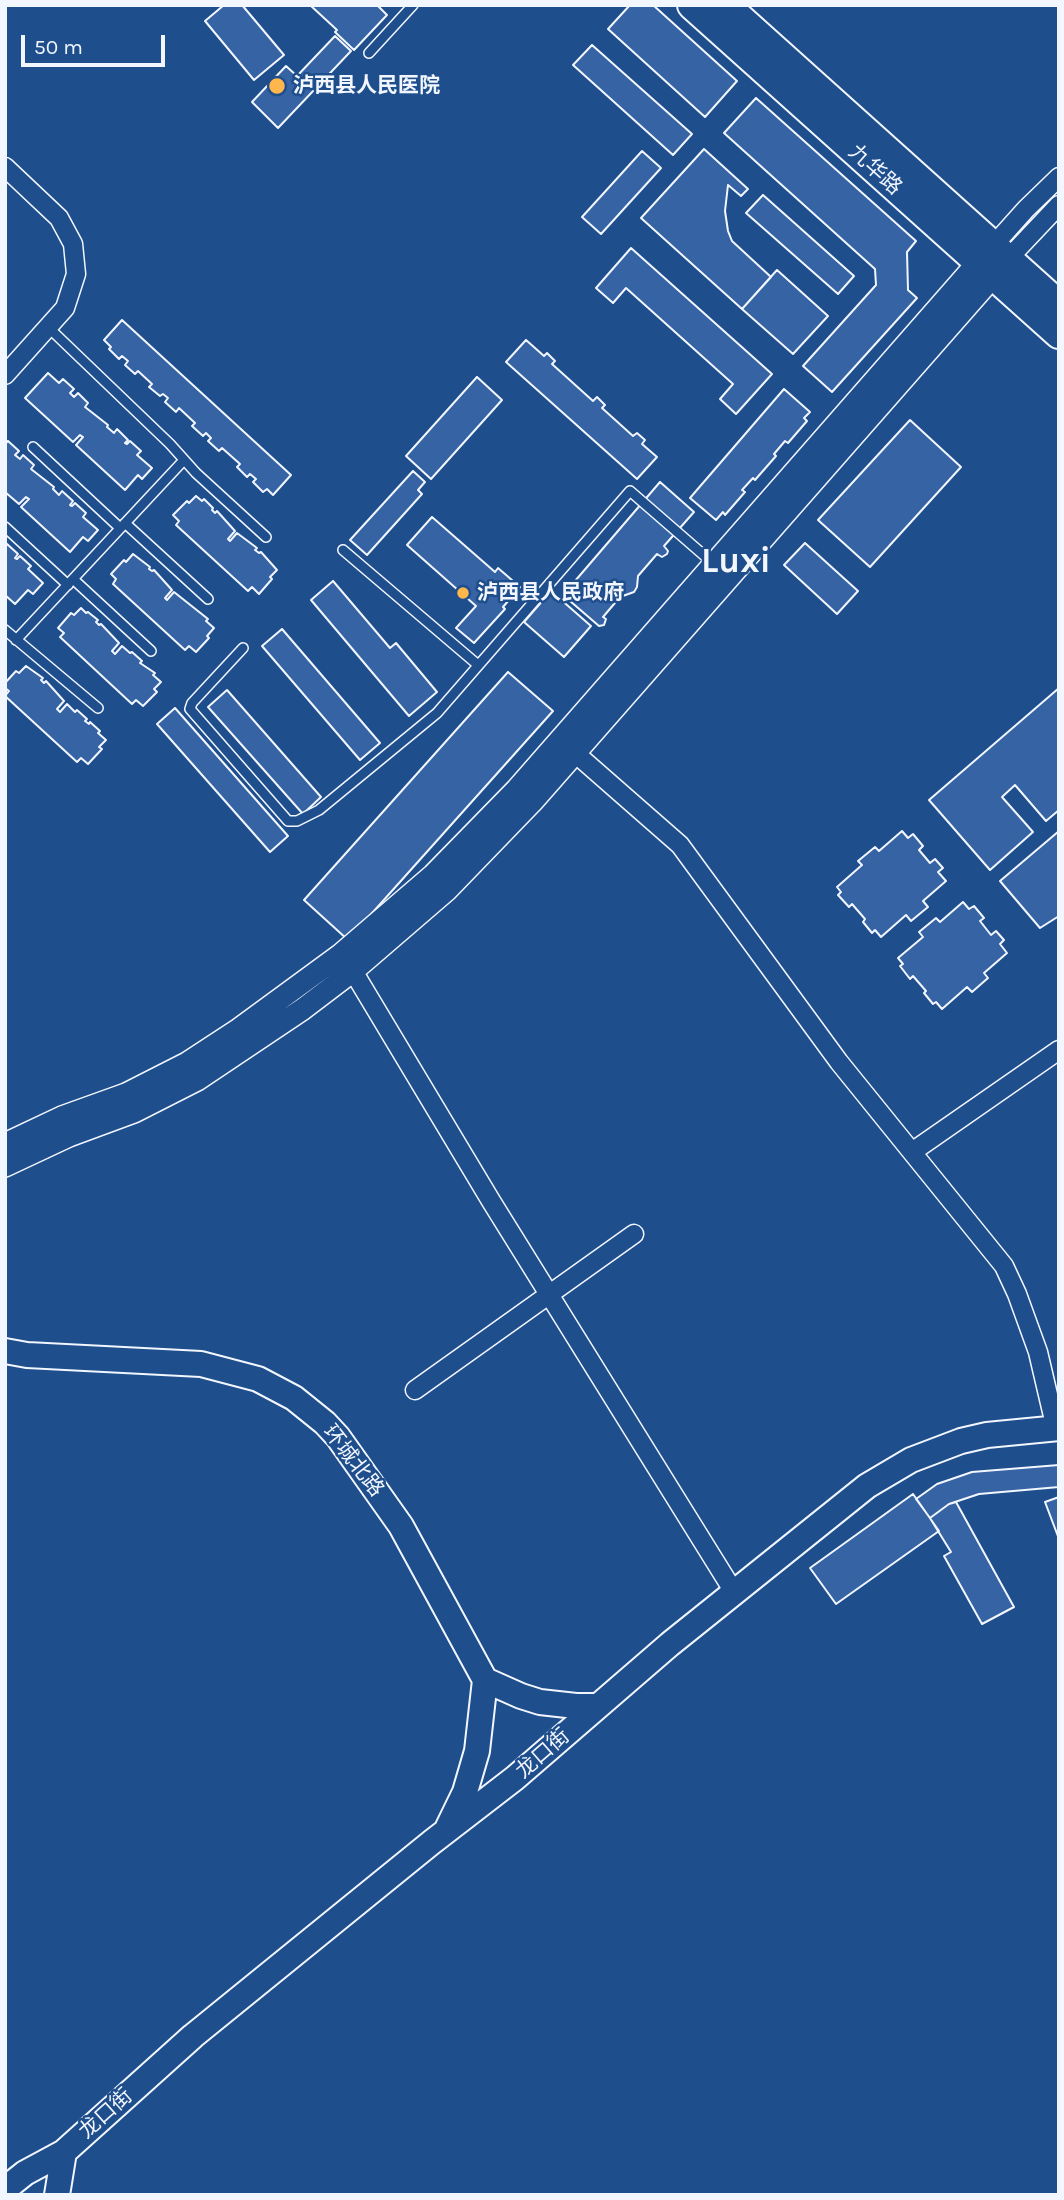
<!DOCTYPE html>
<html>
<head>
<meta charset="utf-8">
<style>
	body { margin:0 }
	#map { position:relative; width:1064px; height:2200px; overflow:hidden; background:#1f4e8c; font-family:Karla,sans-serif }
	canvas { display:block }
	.frame { position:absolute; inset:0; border:7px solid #f2f6ff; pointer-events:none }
	.scale { position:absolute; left:21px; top:35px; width:144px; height:32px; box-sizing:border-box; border:4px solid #f2f6ff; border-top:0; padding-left:9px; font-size:21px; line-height:24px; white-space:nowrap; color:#f2f6ff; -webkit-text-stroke:5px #1f4e8c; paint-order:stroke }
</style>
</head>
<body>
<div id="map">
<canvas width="1064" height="2200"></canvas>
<div class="frame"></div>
<div class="scale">50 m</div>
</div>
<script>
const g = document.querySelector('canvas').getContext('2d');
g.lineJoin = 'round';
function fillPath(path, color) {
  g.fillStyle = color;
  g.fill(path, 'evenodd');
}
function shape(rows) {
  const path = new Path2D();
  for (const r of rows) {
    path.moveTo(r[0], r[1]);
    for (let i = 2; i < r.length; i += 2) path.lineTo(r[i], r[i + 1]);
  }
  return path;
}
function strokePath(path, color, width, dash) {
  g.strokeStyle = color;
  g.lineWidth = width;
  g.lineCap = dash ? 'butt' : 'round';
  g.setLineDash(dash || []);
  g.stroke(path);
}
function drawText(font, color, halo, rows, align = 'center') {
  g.font = font + ' Karla,"Noto Sans SC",sans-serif';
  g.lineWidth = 5;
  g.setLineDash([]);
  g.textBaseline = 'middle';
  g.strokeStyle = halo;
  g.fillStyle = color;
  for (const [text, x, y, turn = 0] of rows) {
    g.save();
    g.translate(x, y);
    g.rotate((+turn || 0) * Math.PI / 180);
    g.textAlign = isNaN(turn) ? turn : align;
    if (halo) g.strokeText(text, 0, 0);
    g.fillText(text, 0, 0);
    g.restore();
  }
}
const building = shape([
	[224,5,242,5,284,55,254,80,205,21,224,5],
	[310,5,377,5,387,15,354,50,335,32,337,30,310,5],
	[630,5,653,5,737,81,705,117,608,29,630,5],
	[335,36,351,51,278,128,252,102,286,66,297,76,335,36],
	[592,45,692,134,673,155,573,65,592,45],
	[756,98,916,241,907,252,908,290,917,298,832,392,803,366,876,285,875,269,724,133,756,98],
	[704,149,748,189,741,196,728,185,725,211,728,231,732,241,771,277,742,309,641,218,704,149],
	[642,151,661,168,601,234,582,217,642,151],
	[763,195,854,276,838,294,746,213,763,195],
	[631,248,772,374,736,414,720,399,733,384,626,288,613,303,596,288,631,248],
	[777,270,828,316,793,354,742,309,777,270],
	[122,320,291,475,273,495,267,489,263,492,253,482,256,479,250,474,247,477,237,467,240,464,222,448,219,451,208,441,211,438,206,433,203,436,192,426,195,423,179,408,176,412,165,402,168,398,163,394,160,396,149,387,152,384,138,371,135,374,125,365,128,361,122,356,119,359,109,349,111,347,104,340,122,320],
	[526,340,544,356,547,353,555,361,552,364,593,401,597,397,605,405,602,408,633,436,637,433,645,440,642,444,657,457,637,479,506,362,526,340],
	[48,373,59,383,63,379,74,389,70,393,74,397,78,393,88,403,85,407,108,425,107,427,114,433,117,429,128,440,125,443,127,444,130,441,141,451,137,455,152,468,142,479,138,475,125,490,76,445,83,437,80,435,73,442,25,398,48,373],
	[477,377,502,400,431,479,406,456,477,377],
	[784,389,810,412,804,418,807,421,788,443,785,441,774,454,776,456,755,480,753,478,742,490,745,492,725,515,723,512,716,520,690,498,784,389],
	[910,420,961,467,870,567,818,520,910,420],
	[8,441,19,451,15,455,20,459,23,455,34,465,31,469,54,487,53,489,59,495,62,491,73,501,70,505,72,506,75,503,86,513,83,517,98,530,88,541,83,537,70,552,21,507,29,499,26,497,19,504,5,492,5,444,8,441],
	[413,471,425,482,418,490,422,494,367,555,350,540,413,471],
	[660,482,694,512,664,546,668,551,667,554,662,557,657,554,638,576,637,587,634,592,620,597,603,617,606,619,604,625,599,626,563,595,660,482],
	[196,496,202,501,204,499,213,508,212,510,215,513,217,511,235,531,228,539,230,541,237,533,257,548,255,550,259,553,261,552,277,570,270,577,272,579,259,594,252,587,248,591,176,525,179,521,173,515,187,501,189,503,196,496],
	[432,517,495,572,498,568,520,587,503,607,505,609,474,643,456,628,476,606,407,545,432,517],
	[805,543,858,591,837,614,784,565,805,543],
	[7,544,18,554,15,558,17,559,20,556,31,566,28,569,43,583,33,594,28,590,15,604,5,595,5,547,7,544],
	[133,554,150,567,149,569,152,571,154,570,172,590,165,598,167,600,174,592,208,619,206,621,214,628,207,636,209,638,196,652,189,646,185,650,113,584,116,579,111,574,124,560,126,562,133,554],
	[333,581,390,648,396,643,437,692,409,716,311,600,333,581],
	[551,591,591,626,564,657,524,622,551,591],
	[81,608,86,613,88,612,98,620,96,622,99,625,101,624,119,643,112,651,115,654,122,646,130,653,132,652,142,661,140,663,155,673,153,675,161,682,154,689,157,692,143,706,136,700,132,704,60,637,64,633,58,628,71,613,74,615,81,608],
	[282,629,380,743,360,760,262,646,282,629],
	[26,666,43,678,41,680,44,683,46,681,64,701,57,709,60,712,67,704,75,712,77,710,87,719,85,721,89,724,90,722,100,731,98,733,106,740,99,747,102,749,88,764,81,758,77,762,5,696,9,691,5,688,5,683,16,671,19,673,26,666],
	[508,672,553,711,348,940,304,900,508,672],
	[1059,688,1059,810,1046,821,1015,785,1002,797,1033,832,990,870,929,800,1059,688],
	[227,690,321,797,303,814,208,707,227,690],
	[175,708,288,836,270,852,157,724,175,708],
	[902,831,908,838,913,834,923,846,919,850,930,863,935,859,943,868,938,872,946,881,923,901,928,907,911,921,906,915,881,937,875,930,872,933,863,922,865,919,852,904,849,907,838,895,841,892,837,887,862,865,858,861,875,847,879,851,902,831],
	[1059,831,1059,916,1040,928,1000,881,1059,831],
	[963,902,969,909,974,906,984,918,980,921,991,935,996,931,1004,940,1000,944,1007,953,984,973,988,978,972,992,967,987,942,1009,936,1002,933,1004,924,993,926,991,913,976,910,979,900,966,903,964,898,958,923,937,919,932,936,918,940,922,963,902],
	[1059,1465,1059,1487,979,1494,949,1504,930,1518,916,1499,937,1484,972,1472,1059,1465],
	[913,1494,939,1531,836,1604,810,1568,913,1494],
	[1059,1497,1059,1539,1045,1502,1059,1497],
	[956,1502,1014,1607,982,1624,944,1556,951,1552,930,1518,949,1504,956,1502]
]);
fillPath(building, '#3563a3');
strokePath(building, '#f2f6ff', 2);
const service = shape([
	[369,53,413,5],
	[48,327,170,444,196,473,266,537],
	[33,447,120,528],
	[125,523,208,599],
	[5,527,68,585],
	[343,550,478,665],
	[73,579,151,651],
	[5,630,98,708],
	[16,640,184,460],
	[243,648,192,703,190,709,288,821,297,821,319,810,437,713,630,491,714,564]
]);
const minor = shape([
	[5,167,59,218,73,244,76,274,65,308,5,375],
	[992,247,1026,209,1059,177],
	[1007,260,1059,205],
	[575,753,680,845,839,1062,1004,1266,1017,1294,1038,1352,1056,1429],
	[353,971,491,1201,734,1592],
	[912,1152,1059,1050],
	[415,1390,634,1234]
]);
const tertiary = shape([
	[5,1144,62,1117,126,1094,187,1063,239,1029,340,955,433,875,517,789,988,251],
	[5,1166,69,1136,134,1112,197,1080,303,1009,353,971,447,890,532,802,1004,264]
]);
const secondary = shape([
	[5,1351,27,1355,201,1364,258,1379,294,1398,325,1423,338,1437,401,1526,485,1680],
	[485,1680,521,1696,540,1702,576,1706,598,1706],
	[448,1827,465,1792,477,1751,485,1680],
	[5,2189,25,2173,64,2152,193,2036,432,1842,515,1778,670,1644,867,1486,911,1460,961,1441,987,1435,1059,1428],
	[57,2195,64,2152]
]);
const trunk = shape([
	[692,5,1059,334],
	[725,5,1059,305]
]);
strokePath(service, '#f2f6ff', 12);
strokePath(minor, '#f2f6ff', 21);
strokePath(tertiary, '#f2f6ff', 24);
strokePath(secondary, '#f2f6ff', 28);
strokePath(trunk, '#f2f6ff', 32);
strokePath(service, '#1f4e8c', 9);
strokePath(minor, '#1f4e8c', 18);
strokePath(tertiary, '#1f4e8c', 21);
strokePath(secondary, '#1f4e8c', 24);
strokePath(trunk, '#1f4e8c', 28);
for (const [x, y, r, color] of [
	[277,86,9,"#ffb74d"],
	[463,593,7,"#ffb74d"]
]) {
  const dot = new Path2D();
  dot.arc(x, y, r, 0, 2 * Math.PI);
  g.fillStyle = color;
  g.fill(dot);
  strokePath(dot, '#1f4e8c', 2.5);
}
drawText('bold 21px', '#f2f6ff', '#1f4e8c', [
	["泸西县人民医院",293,86],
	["泸西县人民政府",477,593]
], 'left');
drawText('21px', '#f2f6ff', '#1f4e8c', [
	["九华路",875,170,42],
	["环城北路",353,1461,52],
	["龙口街",543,1754,-41],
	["龙口街",106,2114,-42]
]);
drawText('bold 35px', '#f2f6ff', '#1f4e8c', [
	["Luxi",736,562]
]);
</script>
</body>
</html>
